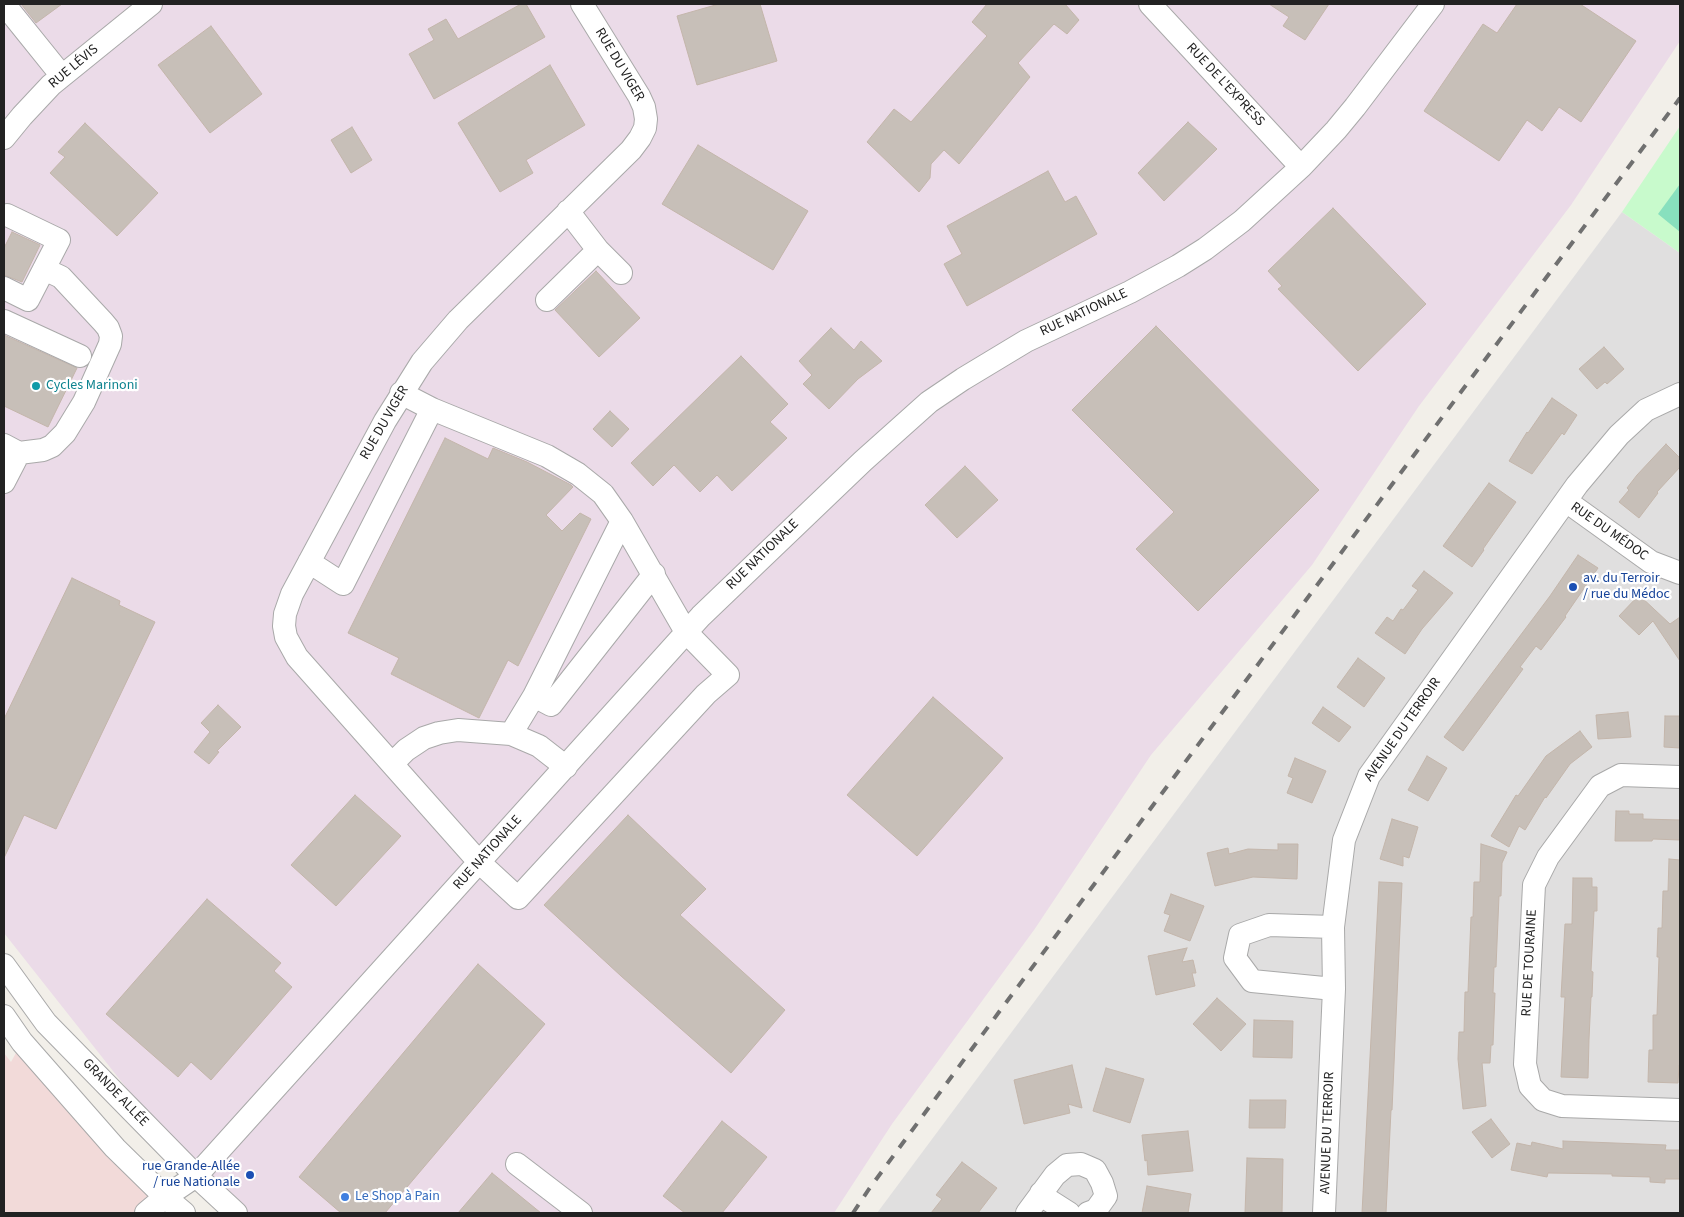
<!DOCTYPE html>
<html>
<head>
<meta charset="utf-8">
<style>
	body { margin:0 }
	#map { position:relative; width:1684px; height:1217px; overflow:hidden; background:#f2efe9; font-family:"Source Sans 3",sans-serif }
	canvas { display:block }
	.frame { position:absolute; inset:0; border:5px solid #222; pointer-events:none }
</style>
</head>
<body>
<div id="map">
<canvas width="1684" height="1217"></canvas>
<div class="frame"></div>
</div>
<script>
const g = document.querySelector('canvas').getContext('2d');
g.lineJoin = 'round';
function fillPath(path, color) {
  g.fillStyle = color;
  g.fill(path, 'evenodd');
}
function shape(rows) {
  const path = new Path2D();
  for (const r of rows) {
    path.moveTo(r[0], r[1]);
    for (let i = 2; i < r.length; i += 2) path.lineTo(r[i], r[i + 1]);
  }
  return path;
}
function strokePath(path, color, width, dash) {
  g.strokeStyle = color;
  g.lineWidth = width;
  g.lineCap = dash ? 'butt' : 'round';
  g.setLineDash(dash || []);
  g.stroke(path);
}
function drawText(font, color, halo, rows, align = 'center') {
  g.font = font + ' "Source Sans 3",sans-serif';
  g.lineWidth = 4.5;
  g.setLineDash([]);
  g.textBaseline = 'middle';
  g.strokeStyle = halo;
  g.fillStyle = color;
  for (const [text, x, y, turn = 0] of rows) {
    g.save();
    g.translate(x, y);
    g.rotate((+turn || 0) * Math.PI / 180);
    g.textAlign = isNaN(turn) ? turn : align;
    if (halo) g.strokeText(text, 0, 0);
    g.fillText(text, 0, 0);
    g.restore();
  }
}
fillPath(shape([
	[1622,212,1680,253,1680,1213,877,1213]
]), '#e0dfdf');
fillPath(shape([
	[22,1042,188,1213,4,1213,4,1053,11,1062]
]), '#f2dad9');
fillPath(shape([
	[4,4,1680,4,1680,41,1571,205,1419,406,1312,565,1151,755,1034,930,892,1124,834,1213,236,1213,196,1176,4,933]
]), '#ebdbe8');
fillPath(shape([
	[1680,126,1680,253,1622,212]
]), '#c8facc');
fillPath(shape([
	[1680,184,1680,232,1658,214]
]), '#88e0be');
const building = shape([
	[21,4,62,4,36,23,21,4],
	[521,4,526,4,545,37,434,99,409,54,434,40,428,29,446,19,458,39,521,4],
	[719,4,760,4,777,61,697,85,677,16,719,4],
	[987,4,1065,4,1079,20,1067,34,1054,24,1018,63,1030,77,959,164,944,150,931,164,930,178,919,192,867,142,894,109,911,122,987,36,972,22,987,4],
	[1269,4,1329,4,1305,40,1283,26,1289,17,1269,4],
	[1517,4,1580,4,1636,41,1581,122,1559,107,1542,131,1527,120,1499,161,1424,111,1483,24,1497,33,1517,4],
	[211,26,262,94,210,133,158,65,211,26],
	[550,65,585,125,526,160,533,173,500,192,458,123,550,65],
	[1188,122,1217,149,1164,201,1138,173,1188,122],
	[85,123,158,193,117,236,50,173,65,157,58,152,85,123],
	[352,127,372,160,351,173,331,140,352,127],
	[698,145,808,211,773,270,662,204,698,145],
	[1048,171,1065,202,1076,196,1097,234,967,306,944,264,962,254,947,226,1048,171],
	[1333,208,1426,304,1358,371,1278,289,1282,286,1268,271,1333,208],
	[12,232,40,245,22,282,4,275,4,248,12,232],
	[596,271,640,318,599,357,555,310,596,271],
	[1156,326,1319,490,1198,611,1136,549,1174,512,1072,410,1156,326],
	[831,328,854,350,861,341,882,361,858,379,829,409,803,384,812,375,799,361,831,328],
	[4,335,77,368,48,427,4,406,4,335],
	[1604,347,1624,369,1607,384,1605,382,1597,389,1579,369,1604,347],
	[741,356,788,404,770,422,787,438,732,491,717,475,700,492,674,465,653,486,631,463,741,356],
	[1552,398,1577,415,1564,435,1562,433,1532,474,1509,461,1527,432,1528,433,1552,398],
	[610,411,629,429,612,447,593,429,610,411],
	[445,438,488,459,493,448,527,462,571,485,573,487,546,515,562,531,580,513,591,519,518,666,508,660,479,718,391,674,399,658,348,633,445,438],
	[1666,444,1680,458,1680,467,1657,492,1658,493,1639,518,1619,502,1629,490,1627,488,1637,475,1666,444],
	[965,466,998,500,957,538,925,505,965,466],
	[1489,483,1516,502,1483,549,1484,550,1472,567,1443,546,1489,483],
	[1578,555,1598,568,1565,616,1566,617,1541,650,1536,646,1520,667,1523,669,1463,751,1444,737,1550,596,1578,555],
	[1424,571,1453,593,1422,629,1405,654,1375,633,1387,617,1393,621,1401,609,1403,610,1418,590,1412,586,1424,571],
	[72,578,120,601,119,605,155,622,56,829,24,815,4,858,4,719,72,578],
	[1639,595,1670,624,1680,617,1680,661,1653,621,1639,635,1619,616,1639,595],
	[1358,658,1385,678,1364,707,1337,687,1358,658],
	[933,697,1003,758,917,856,847,795,933,697],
	[218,705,241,727,217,751,219,752,209,764,194,752,210,732,201,723,218,705],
	[1323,707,1351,727,1339,742,1312,723,1323,707],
	[1628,712,1631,737,1598,739,1596,715,1628,712],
	[1665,716,1680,716,1680,748,1664,747,1665,716],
	[1580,731,1592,747,1570,764,1546,798,1545,797,1525,830,1519,826,1509,847,1491,836,1516,795,1518,796,1546,756,1580,731],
	[1427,756,1447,768,1428,801,1408,790,1427,756],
	[1295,758,1326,771,1312,803,1287,793,1293,778,1288,776,1295,758],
	[355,795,401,836,336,906,291,865,355,795],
	[1616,811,1629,811,1629,814,1643,814,1643,819,1680,820,1680,840,1653,839,1652,841,1615,841,1616,811],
	[628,815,706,889,680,915,785,1010,731,1073,621,976,544,905,628,815],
	[1392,819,1418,827,1409,858,1403,856,1403,866,1380,859,1392,819],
	[1278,844,1298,844,1297,879,1253,877,1215,886,1207,853,1228,848,1229,854,1248,849,1278,850,1278,844],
	[1481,844,1507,852,1502,863,1501,896,1499,896,1496,967,1494,967,1493,993,1495,993,1493,1045,1491,1045,1490,1063,1482,1063,1486,1106,1463,1109,1458,1059,1459,1032,1464,1032,1465,992,1468,992,1471,917,1473,917,1474,882,1480,882,1481,844],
	[1669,859,1680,860,1680,1065,1679,1065,1678,1083,1648,1082,1649,1050,1653,1050,1653,1015,1657,1015,1659,957,1657,957,1658,928,1662,928,1663,891,1668,891,1669,859],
	[1573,878,1592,878,1592,887,1597,887,1597,911,1594,911,1591,971,1593,972,1592,997,1591,997,1589,1039,1588,1078,1561,1077,1565,997,1561,997,1565,924,1572,924,1573,878],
	[1379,882,1402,883,1392,1110,1391,1110,1386,1213,1362,1213,1379,882],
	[1171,894,1204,906,1190,941,1164,931,1170,915,1164,913,1171,894],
	[207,899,281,963,274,971,292,987,211,1080,191,1062,178,1077,106,1014,207,899],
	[1187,948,1182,962,1193,960,1196,973,1192,973,1195,986,1156,995,1148,956,1187,948],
	[478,964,545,1024,385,1213,341,1213,299,1177,478,964],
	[1217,998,1246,1024,1221,1051,1193,1024,1217,998],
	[1254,1020,1293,1021,1292,1058,1253,1057,1254,1020],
	[1072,1065,1082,1108,1068,1104,1070,1113,1024,1124,1014,1080,1072,1065],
	[1106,1068,1144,1079,1130,1123,1093,1111,1106,1068],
	[1250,1100,1286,1100,1285,1128,1249,1128,1250,1100],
	[1491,1119,1510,1144,1492,1158,1472,1132,1491,1119],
	[722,1121,767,1157,722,1213,685,1213,663,1196,722,1121],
	[1188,1131,1193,1171,1148,1175,1147,1160,1145,1161,1142,1135,1188,1131],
	[1563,1141,1666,1145,1665,1150,1680,1150,1680,1179,1665,1179,1665,1183,1650,1182,1650,1177,1612,1176,1612,1174,1548,1173,1547,1177,1511,1170,1517,1143,1531,1146,1532,1142,1563,1149,1563,1141],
	[1247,1158,1283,1159,1282,1213,1245,1213,1247,1158],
	[962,1162,997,1188,978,1213,931,1213,942,1199,936,1195,962,1162],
	[492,1173,541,1213,458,1213,492,1173],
	[1147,1186,1191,1194,1188,1213,1142,1213,1147,1186]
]);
fillPath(building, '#c7bfb8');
strokePath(building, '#c4b6ab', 1);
const minor = shape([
	[4,4,62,76],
	[1150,4,1301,167],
	[4,138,22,116,51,85,151,4],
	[598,250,621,273],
	[4,288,28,300,59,240,7,215],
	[547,300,598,250,568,211],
	[4,321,80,356],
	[432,409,547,456,578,474,603,494,622,521,686,632,728,675,706,694,518,898,479,862,297,657,286,637,284,626,285,614,292,594,385,421,422,362,458,320,631,150,640,138,645,128,646,119,644,107,639,96,582,4],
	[4,445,19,453,4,482],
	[19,453,43,450,52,446,65,433,84,402,110,344,111,336,108,328,103,322,61,277,44,269],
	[1566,501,1651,562,1680,573],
	[309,562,343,584,432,409,401,393],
	[534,696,622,521],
	[511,734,534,696,551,705,654,574],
	[392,764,406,750,424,738,439,733,458,730,511,734,539,746,566,767],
	[1680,777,1621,775,1600,786,1548,857,1534,885,1525,1064,1530,1086,1543,1100,1562,1106,1680,1110],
	[1333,927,1269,925,1240,935,1235,958,1252,981,1334,989],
	[4,965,46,1023,196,1176,236,1213],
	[4,1016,22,1042,115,1148,165,1197,184,1213],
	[517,1164,581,1213],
	[1041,1193,1047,1199,1069,1213],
	[146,1213,165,1197,196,1176,701,616,863,461,929,402,963,379,1026,341,1130,292,1178,266,1205,249,1242,221,1301,167,1336,130,1355,107,1433,4],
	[1027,1213,1055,1175,1067,1165,1081,1164,1095,1170,1102,1183,1106,1196,1096,1210,1088,1213],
	[1324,1213,1334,989,1333,927,1344,840,1369,776,1577,485,1619,435,1646,410,1680,394]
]);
strokePath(minor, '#a9a9a9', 24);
strokePath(minor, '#fff', 22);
strokePath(shape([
	[853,1213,869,1189,999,1012,1680,98]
]), '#707070', 4, [10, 10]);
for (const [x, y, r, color] of [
	[36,386,5,"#0f9aa8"],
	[1573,587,5,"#1a4fb4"],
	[250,1175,5,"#1a4fb4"],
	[345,1197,5,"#3f7fe0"]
]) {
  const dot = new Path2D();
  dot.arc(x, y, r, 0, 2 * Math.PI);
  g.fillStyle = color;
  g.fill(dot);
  strokePath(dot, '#fff', 2);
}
drawText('14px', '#222', '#fff', [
	["RUE DU VIGER",619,65,59],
	["RUE LÉVIS",74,67,-40],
	["RUE DE L'EXPRESS",1225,85,47],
	["RUE NATIONALE",1084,313,-25],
	["RUE DU VIGER",385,423,-60],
	["RUE DU MÉDOC",1609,532,35],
	["RUE NATIONALE",763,555,-44],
	["AVENUE DU TERROIR",1403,730,-55],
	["RUE NATIONALE",488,853,-48],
	["RUE DE TOURAINE",1530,963,-87],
	["GRANDE ALLÉE",115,1093,46],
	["AVENUE DU TERROIR",1328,1133,-88]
]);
drawText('14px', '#0d838f', '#fff', [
	["Cycles Marinoni",46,386]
], 'left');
drawText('14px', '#164399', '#fff', [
	["av. du Terroir",1583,579],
	["/ rue du Médoc",1583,595],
	["rue Grande-Allée",240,1167,"right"],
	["/ rue Nationale",240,1183,"right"]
], 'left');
drawText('14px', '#366cbe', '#fff', [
	["Le Shop à Pain",355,1197]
], 'left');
</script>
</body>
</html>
